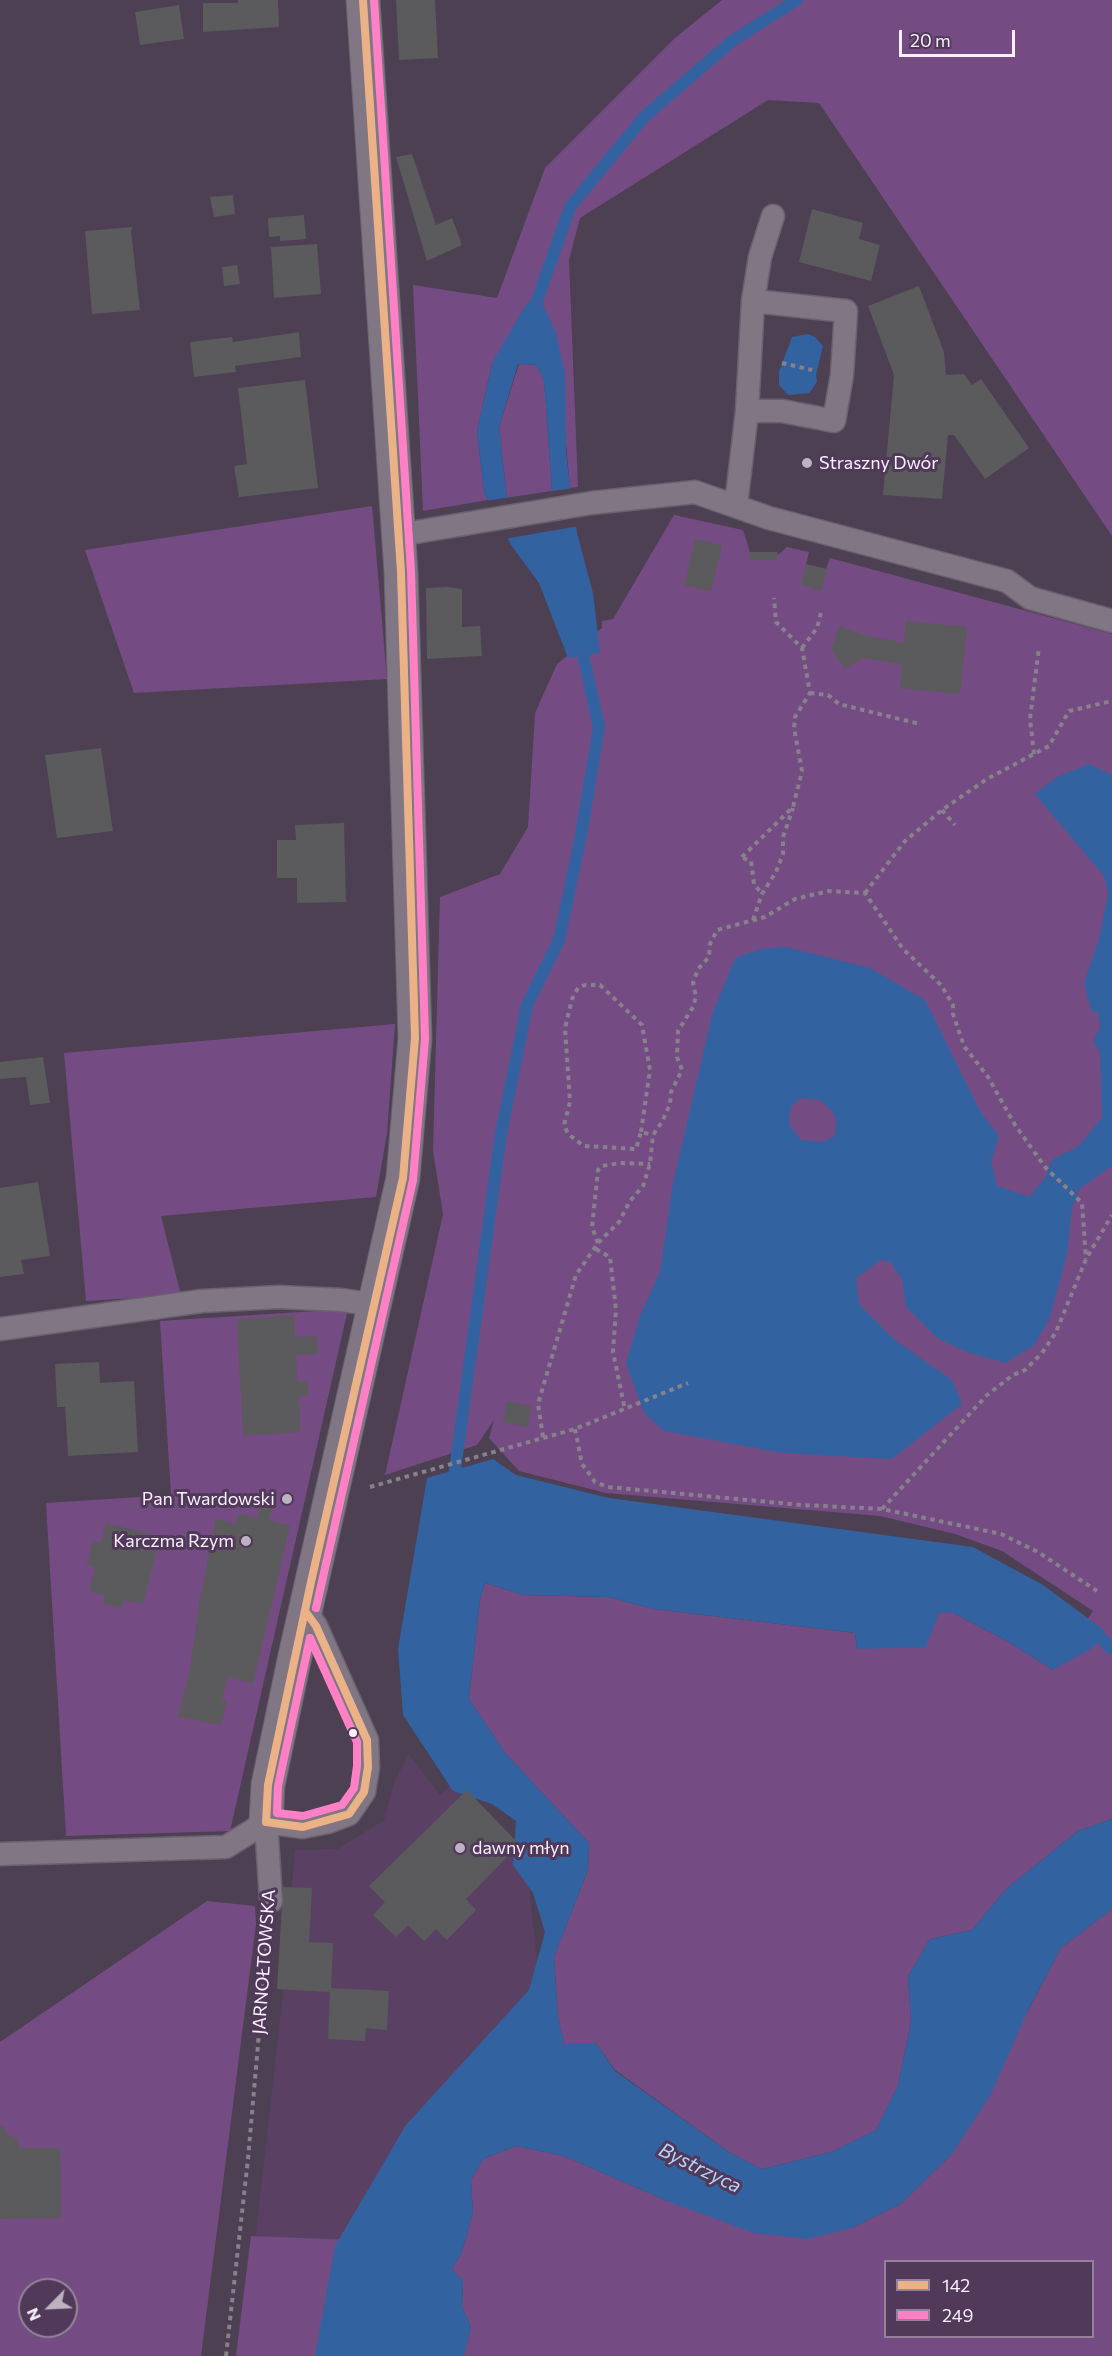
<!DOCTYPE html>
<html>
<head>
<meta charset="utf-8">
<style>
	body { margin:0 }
	#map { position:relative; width:1112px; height:2356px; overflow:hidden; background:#4c4052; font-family:Commissioner,sans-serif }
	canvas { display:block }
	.legend { position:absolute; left:884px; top:2260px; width:210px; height:78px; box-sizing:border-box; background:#503959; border:2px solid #94829b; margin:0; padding:8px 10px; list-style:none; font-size:18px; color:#faefff }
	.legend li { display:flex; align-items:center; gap:12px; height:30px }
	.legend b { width:30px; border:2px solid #94829b }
	.north { position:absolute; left:18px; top:2278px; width:60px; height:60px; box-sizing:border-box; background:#503959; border:2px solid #94829b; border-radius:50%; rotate:246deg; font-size:16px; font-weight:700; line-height:24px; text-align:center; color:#faefff }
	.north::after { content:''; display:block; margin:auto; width:21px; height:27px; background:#bdb2c2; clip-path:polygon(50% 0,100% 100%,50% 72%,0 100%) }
	.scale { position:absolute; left:899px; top:30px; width:116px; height:27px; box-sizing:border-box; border:3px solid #faefff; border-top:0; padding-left:8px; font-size:18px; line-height:21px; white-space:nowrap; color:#faefff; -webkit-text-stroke:4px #503959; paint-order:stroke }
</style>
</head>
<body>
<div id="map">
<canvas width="1112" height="2356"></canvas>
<ul class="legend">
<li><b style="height:8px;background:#ebb288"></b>142</li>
<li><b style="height:8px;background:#ff80c5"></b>249</li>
</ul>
<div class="north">N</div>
<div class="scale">20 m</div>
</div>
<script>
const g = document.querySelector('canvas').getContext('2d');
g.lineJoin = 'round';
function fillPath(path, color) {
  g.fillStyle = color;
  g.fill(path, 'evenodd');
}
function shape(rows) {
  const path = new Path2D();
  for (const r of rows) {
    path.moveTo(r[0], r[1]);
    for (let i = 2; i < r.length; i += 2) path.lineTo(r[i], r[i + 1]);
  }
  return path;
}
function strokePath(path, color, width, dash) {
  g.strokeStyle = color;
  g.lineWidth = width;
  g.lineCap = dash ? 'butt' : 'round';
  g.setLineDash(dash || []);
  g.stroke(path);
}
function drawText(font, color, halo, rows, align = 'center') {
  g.font = font + ' Commissioner,sans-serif';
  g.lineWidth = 6;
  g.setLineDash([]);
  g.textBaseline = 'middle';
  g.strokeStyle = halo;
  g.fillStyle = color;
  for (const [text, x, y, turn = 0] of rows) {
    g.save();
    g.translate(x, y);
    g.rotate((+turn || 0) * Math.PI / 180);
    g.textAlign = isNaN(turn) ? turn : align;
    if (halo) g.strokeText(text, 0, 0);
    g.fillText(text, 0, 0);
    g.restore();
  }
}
fillPath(shape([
	[409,1754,440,1795,455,1781,525,1850,537,1961,529,1990,495,2028,335,2246,255,2241,282,2003,295,1850,338,1849,384,1820,394,1782]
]), '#5a4164');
fillPath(shape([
	[722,0,1112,0,1112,536,819,103,768,100,580,218,569,260,578,487,570,488,556,333,492,363,477,432,484,492,488,500,423,511,413,285,497,298,545,168,675,38],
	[519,364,536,365,544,379,552,491,507,498,499,427],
	[372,506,387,679,134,693,85,550],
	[674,515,743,530,750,552,777,552,778,555,787,547,809,552,806,564,826,569,830,558,1112,634,1112,1819,1078,1831,1006,1889,972,1930,930,1939,908,1976,911,2022,898,2085,876,2130,831,2152,762,2169,729,2152,615,2070,596,2043,564,2043,558,2017,554,1957,588,1870,589,1843,506,1754,469,1699,480,1600,485,1583,523,1595,608,1597,654,1609,855,1633,857,1649,939,1613,953,1613,1007,1641,1053,1670,1093,1611,1002,1551,955,1534,880,1516,606,1493,519,1471,489,1438,494,1420,477,1445,385,1475,443,1214,433,1151,440,897,500,874,528,827,535,713,557,664,602,628,602,621,613,619],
	[395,1024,387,1133,376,1197,161,1216,181,1295,86,1301,64,1053],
	[348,1309,230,1831,66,1836,46,1503,171,1495,160,1321],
	[207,1901,255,1906,256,1924,201,2356,0,2356,0,2042],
	[30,2290,66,2290,66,2326,30,2326],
	[1112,1909,1112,2356,464,2356,471,2328,462,2306,463,2281,452,2269,462,2252,473,2213,471,2180,483,2159,516,2146,564,2156,667,2201,852,2228,902,2203,952,2154,1061,1948],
	[886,2262,1092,2262,1092,2336,886,2336],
	[251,2236,353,2240,326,2356,236,2356]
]), '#744c83');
fillPath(shape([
	[528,301,543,305,556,333,565,374,566,450,569,479,577,533,593,593,600,653,568,658,539,583,511,545,484,492,477,432,492,363],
	[518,364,536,365,544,380,552,491,507,498,499,427],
	[808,334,815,337,823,346,816,375,817,382,809,393,788,395,779,385,779,372,792,337],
	[1089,764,1112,775,1112,1166,1079,1189,1072,1208,1067,1254,1049,1320,1034,1345,1006,1363,969,1353,937,1338,906,1307,902,1279,890,1262,881,1260,856,1278,859,1304,895,1340,952,1380,962,1404,892,1459,783,1453,664,1431,644,1413,626,1363,641,1314,660,1272,673,1183,712,1015,735,958,760,949,786,947,870,968,925,1000,980,1111,999,1136,991,1162,997,1186,1029,1197,1045,1178,1052,1160,1079,1146,1102,1117,1100,1053,1093,1041,1100,1028,1098,1013,1091,1010,1084,983,1099,939,1108,893,1104,876,1035,794,1057,777],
	[800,1098,820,1100,833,1112,836,1120,835,1136,822,1142,801,1140,791,1127,789,1119,791,1107],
	[493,1459,516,1475,609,1498,973,1547,1043,1585,1105,1631,1094,1647,1053,1670,1007,1641,953,1613,939,1613,926,1647,857,1649,855,1633,654,1609,608,1597,523,1595,485,1583,480,1600,469,1699,506,1754,589,1843,588,1870,554,1957,558,2017,564,2043,596,2043,615,2071,729,2152,762,2169,831,2152,876,2130,898,2085,911,2022,908,1976,930,1939,972,1930,1006,1889,1078,1831,1112,1819,1112,1909,1061,1948,1028,2010,991,2094,952,2154,902,2203,852,2228,807,2239,754,2233,667,2201,564,2156,516,2146,483,2159,471,2180,473,2213,462,2252,452,2269,463,2281,462,2306,471,2328,464,2356,315,2356,335,2246,406,2125,529,1990,545,1932,533,1893,513,1865,516,1821,492,1804,453,1791,403,1715,398,1649,427,1478]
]), '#3362a1');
fillPath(shape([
	[573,488,579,526,504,539,485,501]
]), '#4c4052');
strokePath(shape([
	[531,318,570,207,644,117,732,41,797,0],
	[453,1484,501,1133,527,1005,559,940,581,835,599,727,580,641],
	[1101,1638,1112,1649]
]), '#3362a1', 12);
fillPath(shape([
	[238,0,278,0,279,27,203,32,203,3,238,3],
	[396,0,435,0,438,58,399,60],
	[179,5,184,39,140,45,135,12],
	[412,154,436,225,452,218,462,245,427,261,396,157],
	[233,195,235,214,214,217,210,197],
	[812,209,863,223,859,239,880,245,871,281,799,262],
	[304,215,306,239,280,241,280,236,269,237,268,218],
	[133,227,131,231,140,310,92,314,85,231],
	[317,244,321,294,274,298,271,247],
	[237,265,240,284,224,286,222,267],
	[919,286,944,352,946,375,964,374,972,385,981,379,1029,448,985,479,954,435,948,435,942,499,883,495,894,375,868,306],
	[299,332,301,357,235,366,236,372,194,377,190,342,232,337,233,342],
	[305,380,318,488,239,497,234,466,247,464,238,388],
	[695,539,722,545,711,591,684,585],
	[749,552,777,552,777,560,749,560],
	[806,564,827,569,821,591,801,585],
	[448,587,462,589,462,627,480,626,482,656,427,659,426,588],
	[906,621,967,627,960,694,900,688,902,664,862,658,845,669,831,650,839,626,867,636,904,643],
	[101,748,113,831,57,838,45,755],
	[344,823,346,902,297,903,297,878,277,878,277,840,296,840,295,825],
	[43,1057,50,1103,30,1105,26,1077,0,1079,0,1062],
	[38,1182,50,1256,21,1260,24,1274,0,1277,0,1188],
	[294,1315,295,1337,317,1336,318,1354,296,1355,297,1382,308,1381,308,1396,299,1396,300,1432,243,1436,237,1320],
	[99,1362,100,1383,134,1381,138,1452,68,1456,65,1407,57,1407,55,1364],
	[507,1401,531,1406,527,1427,503,1422],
	[260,1505,272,1508,269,1520,290,1526,253,1683,228,1677,222,1699,227,1701,221,1725,178,1717,190,1668,200,1599,216,1519,236,1524,238,1514,257,1518],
	[106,1523,160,1537,143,1604,124,1600,122,1608,103,1603,105,1595,89,1591,95,1567,87,1565,93,1541,101,1543],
	[467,1790,517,1842,505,1854,508,1856,466,1899,476,1910,447,1940,436,1929,424,1941,408,1925,396,1937,373,1915,385,1902,369,1886],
	[283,1887,312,1888,309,1942,333,1943,331,1988,389,1991,387,2030,366,2028,365,2041,328,2039,330,1992,277,1989],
	[0,2126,5,2127,5,2134,18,2139,18,2148,60,2148,61,2218,0,2219]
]), '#5b5a5c');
const lane = shape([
	[747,411,782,411,834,421,842,375,846,311,753,301],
	[736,505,747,411,753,301,760,257,773,216],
	[398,535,591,503,695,492,769,518,1007,581,1030,598,1112,621],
	[0,1329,202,1301,279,1297,342,1300,375,1305],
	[266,1822,271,1901],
	[0,1854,226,1847,266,1822,303,1827,328,1822,349,1814,364,1792,368,1767,367,1740,316,1626,305,1611]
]);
const street = shape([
	[266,1822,268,1785,295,1656,403,1178,415,1038,401,572,363,0]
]);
strokePath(lane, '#6a606f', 25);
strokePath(street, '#6a606f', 35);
strokePath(shape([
	[782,363,812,370],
	[802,648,817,628,822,609],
	[810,693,828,695,839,704,920,724],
	[1034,754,1030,719,1039,647],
	[942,810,955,825],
	[742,857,793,807,802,771,794,728,795,717,810,693,802,648,776,622,774,598],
	[743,858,751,861,754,884,762,894],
	[865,893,905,841,942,810,987,779,1049,746,1069,711,1112,701],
	[753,920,762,894,776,872,783,854,783,837,793,808],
	[641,1132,650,1070,642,1025,600,985,585,985,578,988,572,999,565,1028,570,1102,564,1125,568,1134,584,1146,636,1149,641,1132,653,1135],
	[598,1243,592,1227,598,1170,602,1166,620,1163,650,1164],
	[596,1249,610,1257,616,1310,613,1352,625,1410],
	[575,1429,582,1464,595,1482,608,1487,802,1505,882,1509,987,1531,1001,1534,1038,1552,1097,1591],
	[543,1437,538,1404,576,1275,598,1243,619,1222,630,1201,643,1186,650,1164,653,1135,662,1122,670,1104,671,1092,682,1070,677,1057,678,1031,693,1007,696,997,693,983,698,969,709,957,710,944,717,930,765,917,795,899,829,891,865,893,903,949,941,985,953,1005,953,1014,964,1046,988,1077,1015,1125,1045,1167,1082,1203,1086,1259],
	[370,1487,575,1429,688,1383],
	[882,1509,987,1395,1013,1375,1025,1370,1042,1353,1056,1332,1086,1259,1112,1215],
	[226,2356,248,2159,268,1930]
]), '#88808b', 4, [4.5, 4.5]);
strokePath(lane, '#807684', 22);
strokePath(street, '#807684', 33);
strokePath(shape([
	[305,1611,316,1626,367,1740,368,1767,364,1792,349,1814,303,1827,266,1822,268,1785,311,1582,403,1178,415,1038,401,572,363,0]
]), '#ebb288', 8);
strokePath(shape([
	[316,1608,413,1180,425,1039,411,571,374,0],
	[310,1638,357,1742,357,1766,354,1788,342,1805,303,1816,277,1813,278,1786,310,1638]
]), '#ff80c5', 8);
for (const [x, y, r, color] of [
	[807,463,6,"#bdb2c2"],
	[287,1499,6,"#bdb2c2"],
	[246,1541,6,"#bdb2c2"],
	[353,1733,5,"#faefff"],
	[460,1848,6,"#bdb2c2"]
]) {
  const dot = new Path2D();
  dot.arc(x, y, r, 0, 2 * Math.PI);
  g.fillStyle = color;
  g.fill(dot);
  strokePath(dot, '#503959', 2);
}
drawText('18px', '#faefff', '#503959', [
	["Straszny Dwór",819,463],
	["Pan Twardowski",275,1499,"right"],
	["Karczma Rzym",234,1541,"right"],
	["dawny młyn",472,1848]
], 'left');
drawText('18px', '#faefff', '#503959', [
	["JARNOŁTOWSKA",264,1962,-86]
]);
drawText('italic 20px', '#b6d3f8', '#503959', [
	["Bystrzyca",700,2168,26]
]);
</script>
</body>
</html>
